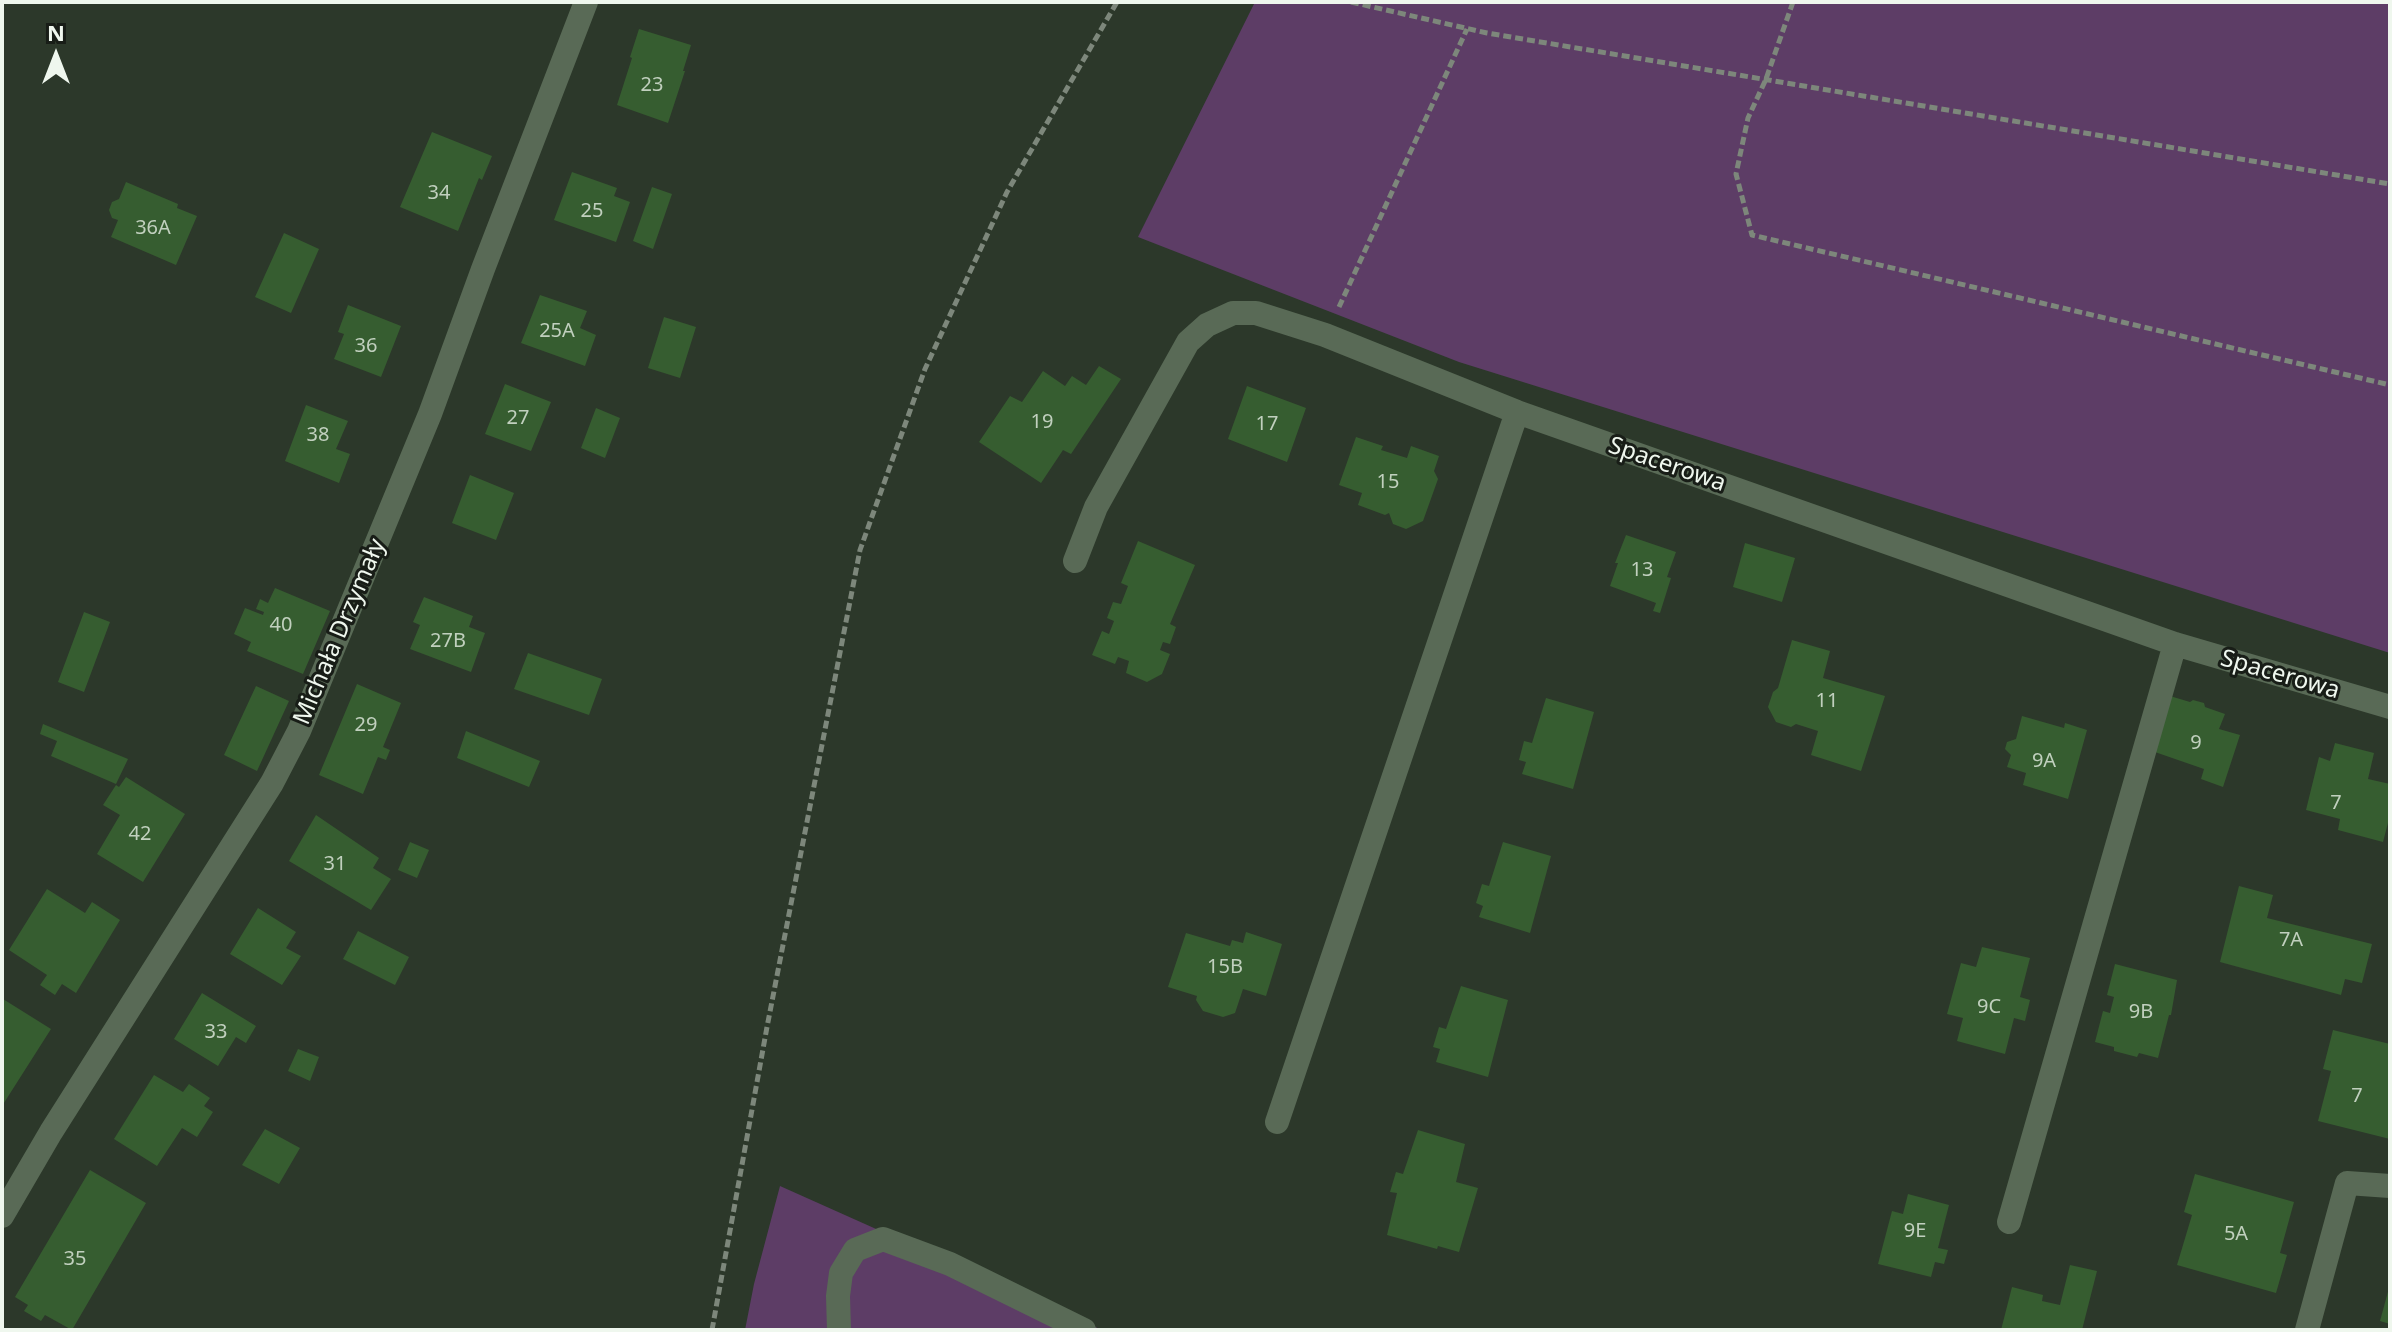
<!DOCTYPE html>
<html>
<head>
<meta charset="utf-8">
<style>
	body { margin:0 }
	#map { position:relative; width:2392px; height:1332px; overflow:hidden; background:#2c382a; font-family:"Noto Sans",sans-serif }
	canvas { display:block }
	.frame { position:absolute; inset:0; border:4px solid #eff7ee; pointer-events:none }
	.north { position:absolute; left:16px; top:16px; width:80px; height:80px; -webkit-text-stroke:6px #181d17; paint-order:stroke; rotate:0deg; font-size:22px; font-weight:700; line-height:32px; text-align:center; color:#eff7ee }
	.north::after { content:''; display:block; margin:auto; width:28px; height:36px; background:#eff7ee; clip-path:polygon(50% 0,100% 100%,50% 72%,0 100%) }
</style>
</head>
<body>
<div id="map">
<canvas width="2392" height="1332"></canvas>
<div class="frame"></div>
<div class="north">N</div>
</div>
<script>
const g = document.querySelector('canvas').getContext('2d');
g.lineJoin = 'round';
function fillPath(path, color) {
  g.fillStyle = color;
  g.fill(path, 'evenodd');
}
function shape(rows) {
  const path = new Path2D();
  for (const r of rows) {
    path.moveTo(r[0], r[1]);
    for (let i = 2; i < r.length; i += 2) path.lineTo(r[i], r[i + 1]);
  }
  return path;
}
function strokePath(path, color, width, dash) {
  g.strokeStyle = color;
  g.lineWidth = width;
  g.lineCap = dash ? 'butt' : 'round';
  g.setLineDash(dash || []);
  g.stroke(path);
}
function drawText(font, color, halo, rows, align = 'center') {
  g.font = font + ' "Noto Sans",sans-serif';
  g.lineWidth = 6;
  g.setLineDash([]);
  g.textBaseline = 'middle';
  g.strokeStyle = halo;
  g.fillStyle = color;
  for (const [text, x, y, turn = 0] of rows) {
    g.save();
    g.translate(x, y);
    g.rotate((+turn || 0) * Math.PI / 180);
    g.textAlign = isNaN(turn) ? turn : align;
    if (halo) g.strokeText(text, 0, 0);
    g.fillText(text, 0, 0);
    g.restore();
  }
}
fillPath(shape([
	[1255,2,2390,2,2390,653,1459,362,1138,237],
	[780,1186,1102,1330,745,1330,754,1284]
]), '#5d3d66');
fillPath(shape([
	[639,29,691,45,683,71,685,71,668,123,617,105,632,58,630,57],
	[432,132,492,156,482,180,479,178,458,231,400,207],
	[572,172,617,188,614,196,630,202,616,242,554,220],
	[126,182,178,204,177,208,197,216,176,265,111,237,118,220,112,218,109,210,112,202,119,199],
	[652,187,672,194,653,249,633,241],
	[284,233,319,249,291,313,255,297],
	[540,295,587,311,580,328,596,335,585,366,521,343],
	[348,305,401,326,381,377,334,359,344,334,338,332],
	[664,317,696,327,680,378,648,368],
	[1099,366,1121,379,1071,454,1063,450,1041,483,979,442,1010,396,1022,402,1043,371,1065,386,1072,376,1086,385],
	[505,384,551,402,531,451,485,434],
	[1247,386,1306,408,1287,462,1228,439],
	[306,405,348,421,336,449,350,454,339,483,285,461],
	[596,408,620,418,605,458,581,448],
	[1356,437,1383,446,1381,450,1407,458,1411,446,1439,456,1434,471,1438,479,1423,521,1406,529,1393,524,1389,513,1385,515,1358,505,1362,493,1339,485],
	[470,475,514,493,496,540,452,523],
	[1626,535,1676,552,1667,577,1671,578,1660,613,1653,611,1656,603,1610,586,1618,563,1615,563],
	[1138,541,1195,565,1170,624,1176,627,1170,644,1163,642,1160,650,1170,654,1162,674,1147,682,1126,673,1129,661,1118,657,1115,664,1092,655,1102,631,1109,634,1114,621,1107,618,1113,602,1121,604,1128,586,1121,583],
	[1745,543,1795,558,1782,602,1733,587],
	[275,588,330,611,303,674,247,651,251,642,234,634,245,608,263,615,264,612,256,609,260,599,268,603],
	[424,597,473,616,469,627,485,633,471,672,410,649,420,625,413,622],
	[84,612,110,622,84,692,58,682],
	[1792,640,1830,651,1823,678,1885,696,1861,771,1811,755,1818,731,1796,724,1791,727,1776,722,1768,707,1773,692,1778,688],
	[528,653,602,679,589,715,514,689],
	[357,684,401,703,383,747,390,750,386,760,378,757,363,794,319,775],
	[256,686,289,701,257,771,224,755],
	[2170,696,2190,702,2193,700,2204,703,2205,707,2225,714,2219,729,2240,735,2223,787,2201,779,2204,769,2152,751],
	[1546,698,1594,712,1573,789,1522,774,1526,762,1519,760,1524,741,1532,743],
	[2022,716,2064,728,2065,723,2087,730,2068,799,2023,785,2026,773,2007,767,2011,755,2005,749,2007,742,2016,739],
	[43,724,128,759,116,784,51,756,57,741,40,734],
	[466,731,540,761,529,787,457,758],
	[2335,743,2374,753,2368,779,2390,784,2390,815,2383,842,2338,830,2340,819,2306,810,2319,757,2330,761],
	[126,777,185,814,143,882,97,854,120,815,103,805,116,785,119,787],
	[316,815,379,858,373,868,391,879,371,910,289,861],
	[410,842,429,850,417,878,398,870],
	[1503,842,1551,856,1530,933,1479,917,1483,906,1476,903,1482,884,1489,886],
	[2239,886,2273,895,2267,918,2372,944,2362,983,2345,979,2341,995,2220,962],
	[47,889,85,913,92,902,120,920,76,993,62,984,55,995,40,985,47,975,9,950],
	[258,908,296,932,286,948,301,956,282,985,230,954],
	[358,931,409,957,395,985,343,959],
	[1246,932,1282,944,1266,996,1243,989,1235,1013,1223,1017,1203,1011,1196,1000,1197,996,1168,987,1186,933,1230,946,1232,940,1243,943],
	[1982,947,2030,958,2020,997,2030,1000,2025,1021,2014,1018,2005,1054,1957,1041,1963,1018,1947,1014,1961,963,1976,967],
	[2115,964,2177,980,2171,1015,2169,1015,2158,1058,2139,1053,2137,1057,2114,1051,2114,1047,2095,1042,2103,1011,2110,1013,2114,997,2107,995],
	[1461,986,1508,1000,1488,1077,1436,1062,1440,1049,1433,1047,1439,1027,1446,1029],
	[202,993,256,1026,246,1043,236,1037,218,1066,174,1039],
	[3,999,51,1029,2,1106,2,1002],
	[2333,1030,2390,1044,2390,1139,2318,1121,2331,1071,2323,1069],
	[298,1049,319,1057,310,1081,288,1071],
	[154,1075,183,1092,189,1084,210,1098,204,1106,213,1112,197,1137,182,1128,157,1166,114,1139],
	[265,1129,300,1148,279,1184,242,1165],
	[1418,1130,1465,1144,1456,1182,1478,1188,1459,1252,1438,1246,1437,1249,1387,1235,1397,1193,1390,1192,1396,1172,1403,1174],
	[90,1170,146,1203,72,1330,45,1315,41,1321,24,1311,28,1305,15,1297],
	[2195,1174,2294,1202,2280,1253,2287,1255,2276,1293,2177,1265,2192,1215,2184,1212],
	[1908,1194,1949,1205,1938,1248,1948,1250,1944,1264,1935,1262,1931,1277,1878,1264,1892,1211,1903,1214],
	[2070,1265,2097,1271,2082,1330,2001,1330,2012,1287,2043,1295,2042,1301,2060,1305],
	[2389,1288,2390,1288,2390,1324,2380,1321]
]), '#365d30');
strokePath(shape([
	[1351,2,1487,33,2390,184],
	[1793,2,1766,79,1748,118,1736,174,1752,235,2390,385],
	[1339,307,1467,29],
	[712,1330,767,1027,860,550,925,369,1007,192,1117,2]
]), '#7d877b', 5, [8, 4]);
strokePath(shape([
	[1075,561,1096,507,1188,342,1207,325,1233,313,1256,313,1325,335,1517,412,2175,644,2390,707],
	[1277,1122,1517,412],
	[2,1216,51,1132,272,783,299,731,430,414,483,269,586,2],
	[2009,1222,2175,644],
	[839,1330,838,1296,841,1273,855,1250,883,1239,950,1264,1084,1330],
	[2307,1330,2347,1183,2390,1186]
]), '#596a56', 24);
drawText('20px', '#c1d0be', null, [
	["23",652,85],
	["34",439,193],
	["25",592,211],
	["36A",153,228],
	["25A",557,331],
	["36",366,346],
	["27",518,418],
	["19",1042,422],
	["17",1267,424],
	["38",318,435],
	["15",1388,482],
	["13",1642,570],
	["40",281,625],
	["27B",448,641],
	["11",1827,701],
	["29",366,725],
	["9",2196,743],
	["9A",2044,761],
	["7",2336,803],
	["42",140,834],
	["31",335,864],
	["7A",2291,940],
	["15B",1225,967],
	["9C",1989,1007],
	["9B",2141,1012],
	["33",216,1032],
	["7",2357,1096],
	["9E",1915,1231],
	["5A",2236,1234],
	["35",75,1259]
]);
drawText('24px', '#eff7ee', '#181d17', [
	["Spacerowa",1667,465,19],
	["Michała Drzymały",340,632,-67],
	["Spacerowa",2280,675,16]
]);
</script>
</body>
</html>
